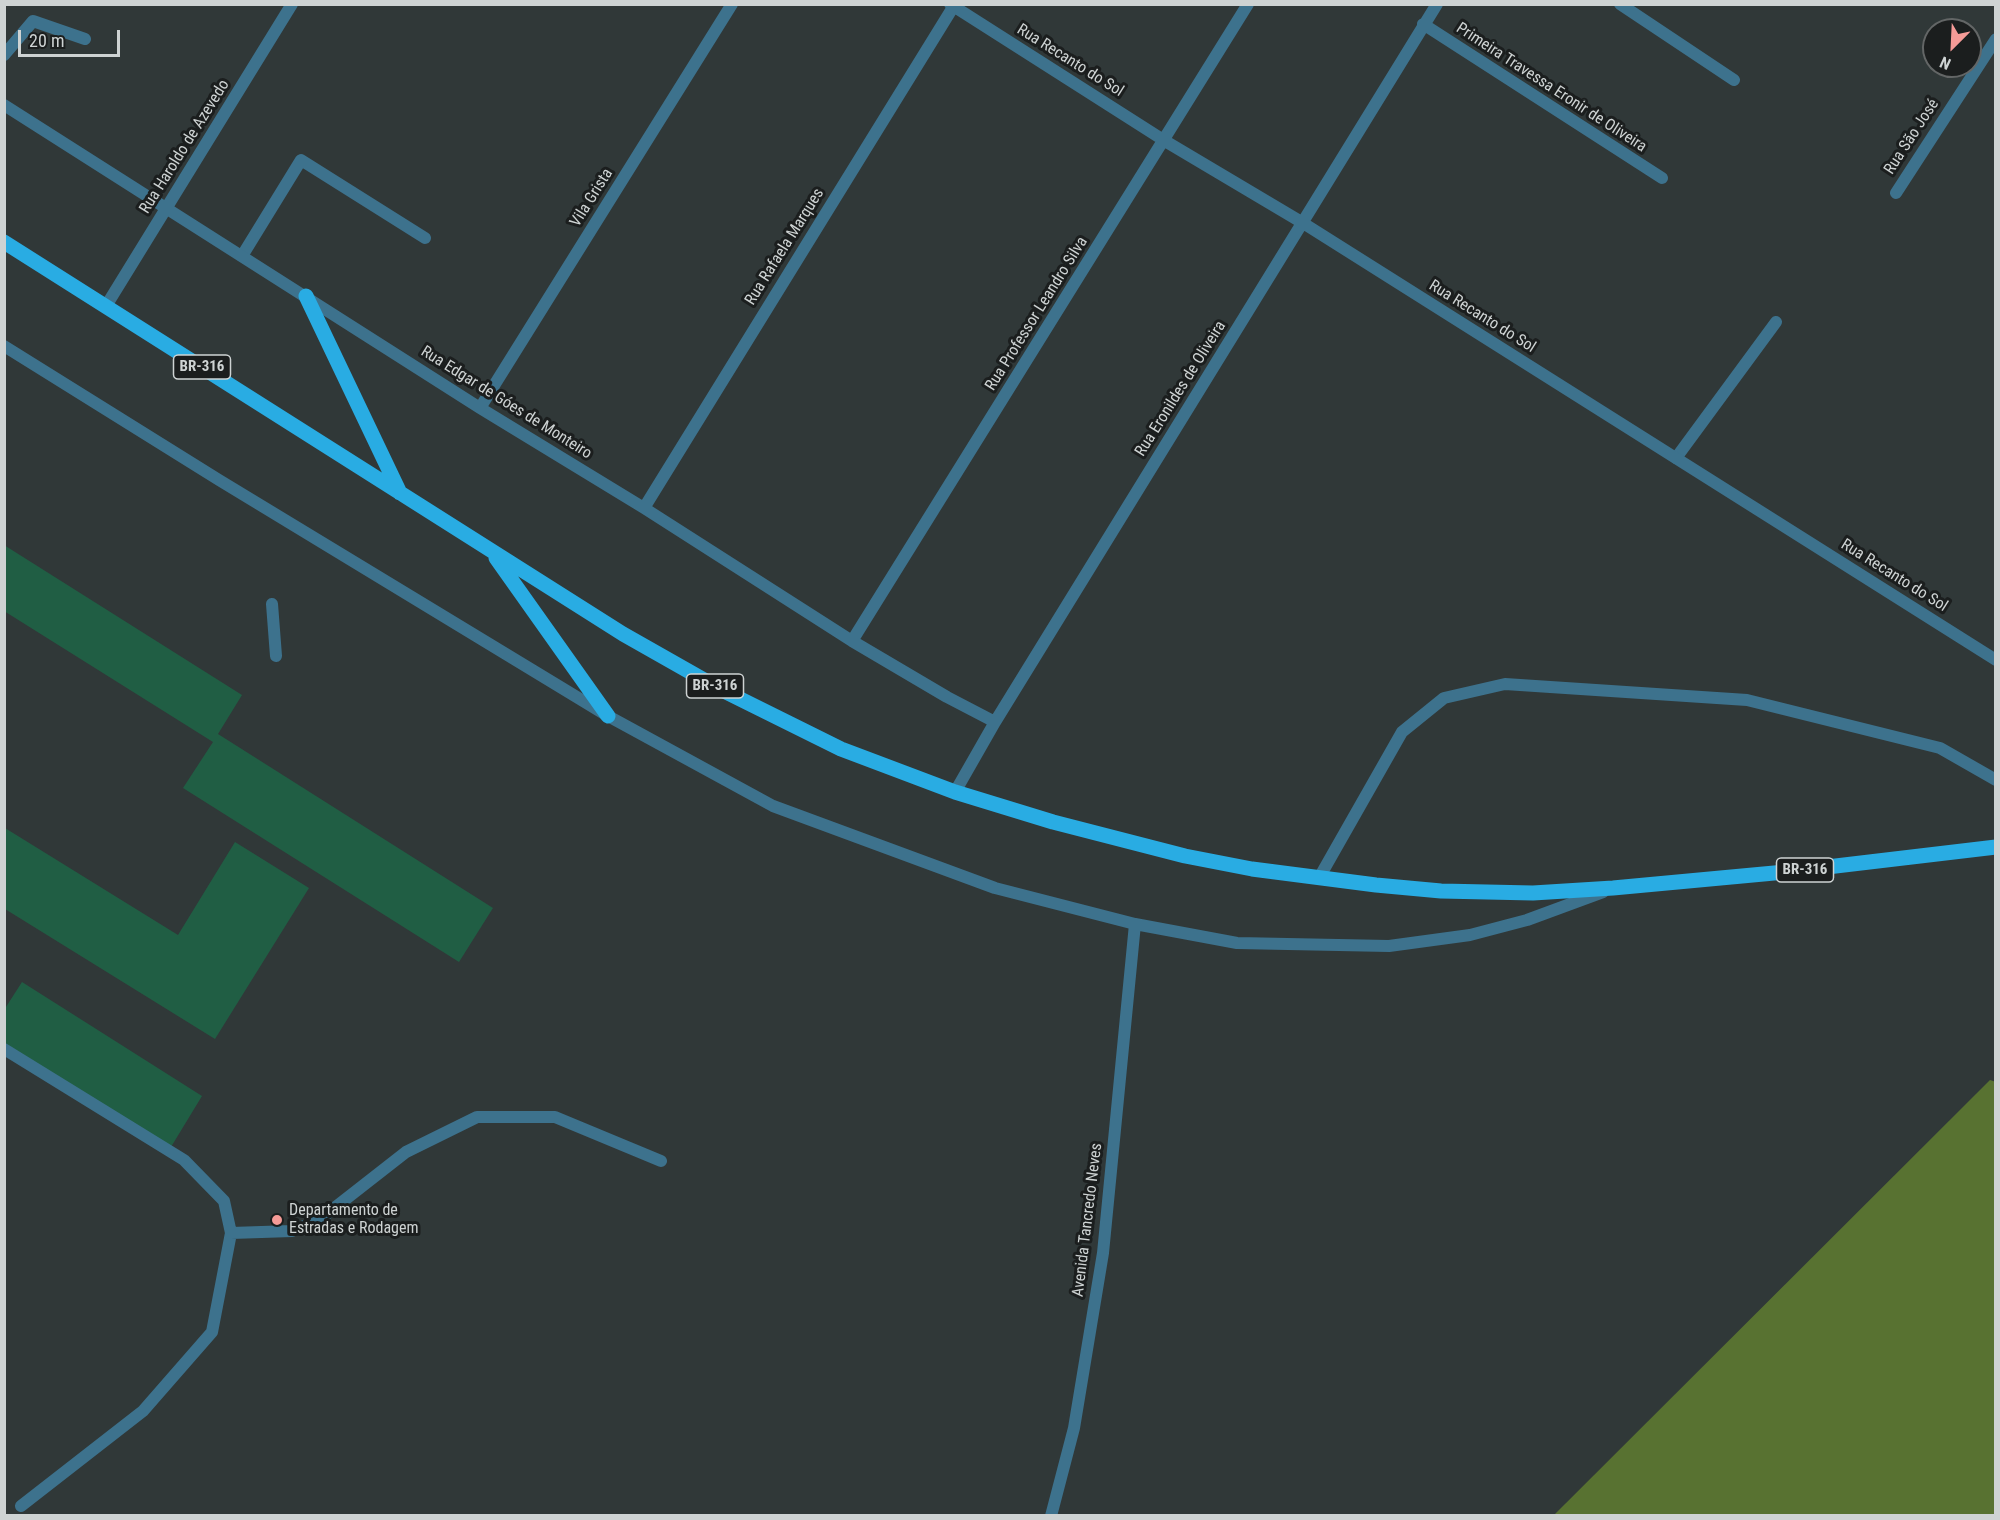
<!DOCTYPE html>
<html>
<head>
<meta charset="utf-8">
<style>
	body { margin:0 }
	#map { position:relative; width:2000px; height:1520px; overflow:hidden; background:#303838; font-family:"Roboto Condensed",sans-serif }
	canvas { display:block }
	.frame { position:absolute; inset:0; border:6px solid #ced3d3; pointer-events:none }
	.north { position:absolute; left:1922px; top:18px; width:60px; height:60px; box-sizing:border-box; background:#1b1e1e; border:2px solid #636666; border-radius:50%; rotate:204deg; font-size:16px; font-weight:700; line-height:24px; text-align:center; color:#ced3d3 }
	.north::after { content:''; display:block; margin:auto; width:21px; height:27px; background:#f59b97; clip-path:polygon(50% 0,100% 100%,50% 72%,0 100%) }
	.scale { position:absolute; left:18px; top:30px; width:102px; height:27px; box-sizing:border-box; border:3px solid #ced3d3; border-top:0; padding-left:8px; font-size:18px; line-height:21px; white-space:nowrap; color:#ced3d3; -webkit-text-stroke:4px #1b1e1e; paint-order:stroke }
</style>
</head>
<body>
<div id="map">
<canvas width="2000" height="1520"></canvas>
<div class="frame"></div>
<div class="north">N</div>
<div class="scale">20 m</div>
</div>
<script>
const g = document.querySelector('canvas').getContext('2d');
g.lineJoin = 'round';
function fillPath(path, color) {
  g.fillStyle = color;
  g.fill(path, 'evenodd');
}
function shape(rows) {
  const path = new Path2D();
  for (const r of rows) {
    path.moveTo(r[0], r[1]);
    for (let i = 2; i < r.length; i += 2) path.lineTo(r[i], r[i + 1]);
  }
  return path;
}
function strokePath(path, color, width, dash) {
  g.strokeStyle = color;
  g.lineWidth = width;
  g.lineCap = dash ? 'butt' : 'round';
  g.setLineDash(dash || []);
  g.stroke(path);
}
function drawText(font, color, halo, rows, align = 'center') {
  g.font = font + ' "Roboto Condensed",sans-serif';
  g.lineWidth = 6;
  g.setLineDash([]);
  g.textBaseline = 'middle';
  g.strokeStyle = halo;
  g.fillStyle = color;
  for (const [text, x, y, turn = 0] of rows) {
    g.save();
    g.translate(x, y);
    g.rotate((+turn || 0) * Math.PI / 180);
    g.textAlign = isNaN(turn) ? turn : align;
    if (halo) g.strokeText(text, 0, 0);
    g.fillText(text, 0, 0);
    g.restore();
  }
}
fillPath(shape([
	[1990,1080,1996,1082,1995,1515,1554,1515]
]), '#587231');
fillPath(shape([
	[4,545,242,695,218,734,493,908,459,962,183,788,213,742,4,611],
	[5,828,178,935,235,842,309,888,215,1039,5,909],
	[22,982,202,1096,171,1147,4,1043,4,1010]
]), '#205e44');
strokePath(shape([
	[4,55,33,21,85,39],
	[242,256,301,160,425,238],
	[1676,458,1776,322],
	[272,604,276,656],
	[1319,878,1402,732,1444,698,1505,684,1747,700,1940,748,1996,780],
	[4,1049,184,1160,224,1201,231,1233,212,1332,143,1411,21,1506],
	[231,1233,292,1231,319,1220,406,1152,477,1117,555,1117,661,1161]
]), '#3d728d', 12);
strokePath(shape([
	[950,4,1165,141,1303,223,1996,660],
	[1620,4,1734,80],
	[1423,24,1662,178],
	[4,105,480,408,644,508,852,641,947,697,995,722],
	[1896,193,1996,39],
	[106,306,292,4],
	[4,346,219,480,608,716,773,806,995,888,1135,924,1237,943,1389,946,1470,935,1527,920,1603,892],
	[480,408,732,4],
	[644,508,955,4],
	[852,641,1248,4],
	[955,792,995,722,1437,4],
	[1051,1516,1074,1428,1103,1253,1135,924]
]), '#3d728d', 12);
strokePath(shape([
	[4,242,623,634,720,689,841,749,955,792,1053,822,1185,856,1252,869,1376,885,1441,891,1533,893,1613,888,1785,872,1996,847],
	[306,296,400,493],
	[496,558,608,716]
]), '#29ace3', 15);
for (const [x, y, r, color] of [
	[277,1220,6,"#f59b97"]
]) {
  const dot = new Path2D();
  dot.arc(x, y, r, 0, 2 * Math.PI);
  g.fillStyle = color;
  g.fill(dot);
  strokePath(dot, '#1b1e1e', 2);
}
for (const [x, y, w] of [
	[202,367,57],
	[715,686,57],
	[1805,870,57]
]) {
  const box = new Path2D();
  box.roundRect(x - w / 2, y - 12, w, 24, 4.5);
  g.fillStyle = '#1b1e1e';
  g.fill(box);
  strokePath(box, '#ced3d3', 1.5);
}
drawText('bold 15px', '#ced3d3', null, [
	["BR-316",202,367],
	["BR-316",715,686],
	["BR-316",1805,870]
]);
drawText('16px', '#ced3d3', '#1b1e1e', [
	["Rua Recanto do Sol",1070,61,32],
	["Primeira Travessa Eronir de Oliveira",1551,88,33],
	["Rua São José",1912,137,-57],
	["Rua Haroldo de Azevedo",185,147,-58],
	["Vila Grista",592,198,-58],
	["Rua Rafaela Marques",785,247,-58],
	["Rua Professor Leandro Silva",1037,314,-58],
	["Rua Recanto do Sol",1482,317,32],
	["Rua Eronildes de Oliveira",1181,389,-58],
	["Rua Edgar de Góes de Monteiro",506,403,32],
	["Rua Recanto do Sol",1894,576,32],
	["Avenida Tancredo Neves",1088,1220,-83]
]);
drawText('16px', '#ced3d3', '#1b1e1e', [
	["Departamento de",289,1211],
	["Estradas e Rodagem",289,1229]
], 'left');
</script>
</body>
</html>
